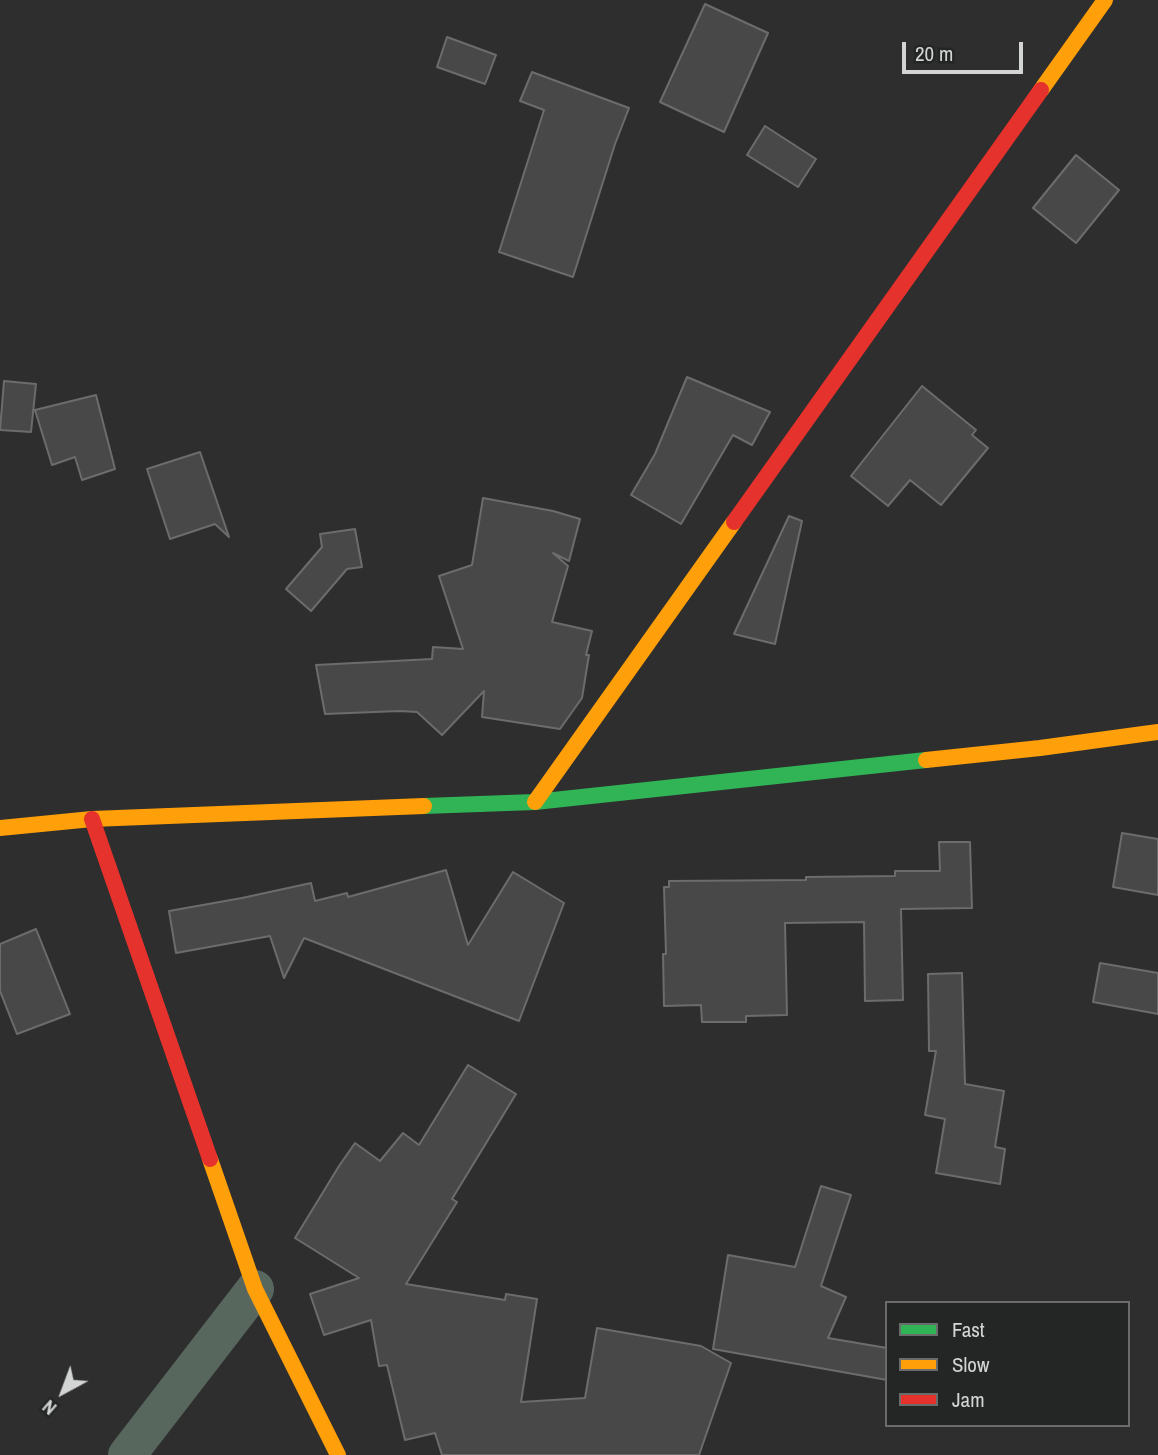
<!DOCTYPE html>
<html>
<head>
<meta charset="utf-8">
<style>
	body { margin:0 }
	#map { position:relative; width:1158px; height:1455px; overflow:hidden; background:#2e2e2e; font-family:"Archivo Narrow",sans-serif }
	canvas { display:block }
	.legend { position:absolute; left:885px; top:1301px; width:245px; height:126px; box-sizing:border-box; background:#232624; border:2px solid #696c6a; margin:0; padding:9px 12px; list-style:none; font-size:21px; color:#d3d5d4 }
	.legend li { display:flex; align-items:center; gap:14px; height:35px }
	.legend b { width:35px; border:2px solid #696c6a }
	.north { position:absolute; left:28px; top:1357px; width:70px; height:70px; -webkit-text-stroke:5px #232624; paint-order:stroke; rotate:221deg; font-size:19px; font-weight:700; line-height:28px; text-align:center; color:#d3d5d4 }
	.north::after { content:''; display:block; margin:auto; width:24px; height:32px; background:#d3d5d4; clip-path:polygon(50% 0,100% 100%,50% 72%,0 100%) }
	.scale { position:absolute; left:902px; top:42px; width:121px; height:32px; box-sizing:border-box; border:4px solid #d3d5d4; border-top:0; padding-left:9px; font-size:21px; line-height:24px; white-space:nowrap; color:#d3d5d4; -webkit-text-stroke:5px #232624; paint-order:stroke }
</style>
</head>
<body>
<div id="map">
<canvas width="1158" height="1455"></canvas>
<ul class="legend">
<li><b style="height:9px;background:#30b455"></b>Fast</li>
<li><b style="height:9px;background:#ff9f0a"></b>Slow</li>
<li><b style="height:9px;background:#e5322d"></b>Jam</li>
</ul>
<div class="north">N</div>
<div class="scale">20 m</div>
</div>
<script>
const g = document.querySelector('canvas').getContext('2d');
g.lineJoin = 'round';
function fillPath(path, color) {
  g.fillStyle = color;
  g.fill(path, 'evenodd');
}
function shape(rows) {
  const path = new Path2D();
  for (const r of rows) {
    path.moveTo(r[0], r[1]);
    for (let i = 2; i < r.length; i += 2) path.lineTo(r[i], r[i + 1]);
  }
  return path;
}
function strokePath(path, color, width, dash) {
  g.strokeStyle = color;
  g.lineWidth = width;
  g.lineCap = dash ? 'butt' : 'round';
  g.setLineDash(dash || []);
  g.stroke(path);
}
const building = shape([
	[705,4,768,33,724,132,660,102,705,4],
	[447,37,496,55,485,84,437,67,447,37],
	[532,72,629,108,615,144,573,277,499,252,544,110,520,101,532,72],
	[765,126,816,159,798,187,747,155,765,126],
	[1076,155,1119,190,1076,243,1033,208,1076,155],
	[687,377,770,412,752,445,733,435,681,524,631,495,655,454,687,377],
	[4,381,36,384,31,432,0,430,4,381],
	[922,386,976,430,972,435,988,448,941,505,910,480,888,506,851,476,922,386],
	[96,395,115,469,82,480,75,457,52,465,35,410,96,395],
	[200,452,229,537,215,524,170,539,147,469,200,452],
	[483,498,553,511,580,519,569,561,553,553,568,566,552,622,592,631,586,655,589,655,582,698,560,729,482,717,484,691,442,735,417,712,399,711,325,714,316,665,432,659,433,647,463,649,439,576,472,565,483,498],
	[789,516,802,521,775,644,734,634,789,516],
	[355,529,362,567,347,569,311,611,286,589,322,547,320,534,355,529],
	[1122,833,1158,839,1158,895,1113,887,1122,833],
	[939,842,970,842,972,908,901,909,903,1000,865,1001,864,922,785,923,787,1015,746,1016,746,1022,702,1022,701,1005,664,1006,663,954,666,954,664,887,669,887,669,881,806,880,806,877,895,876,895,871,940,871,939,842],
	[446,870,468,945,513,872,564,903,519,1021,304,938,284,978,270,936,176,953,169,911,242,898,311,883,315,901,347,893,348,897,446,870],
	[36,929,70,1014,17,1034,0,991,0,944,36,929],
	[1100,963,1158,973,1158,1014,1093,1002,1100,963],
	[962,973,965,1084,1004,1091,995,1147,1005,1149,1000,1184,936,1173,945,1119,925,1115,936,1051,929,1051,928,974,962,973],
	[468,1065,516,1094,452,1199,457,1202,406,1284,505,1300,506,1294,537,1299,521,1402,585,1398,597,1328,701,1346,731,1363,699,1455,442,1455,435,1433,405,1440,387,1365,379,1366,371,1320,324,1335,310,1294,359,1278,295,1238,339,1166,355,1143,380,1161,403,1133,419,1145,468,1065],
	[821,1186,851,1195,821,1286,846,1297,828,1338,887,1348,887,1380,713,1349,728,1255,795,1267,821,1186]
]);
fillPath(building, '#484848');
strokePath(building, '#6b6c6b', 2);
strokePath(shape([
	[127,1455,255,1289]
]), '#58675e', 38);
strokePath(shape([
	[424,806,535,802,926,760]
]), '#30b455', 16);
strokePath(shape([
	[1041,90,1105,0],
	[926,760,1040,748,1158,732],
	[535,802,734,522],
	[0,828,92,819,424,806],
	[210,1159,255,1289,338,1455]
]), '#ff9f0a', 16);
strokePath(shape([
	[734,522,1041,90],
	[92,819,210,1159]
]), '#e5322d', 16);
</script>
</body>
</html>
